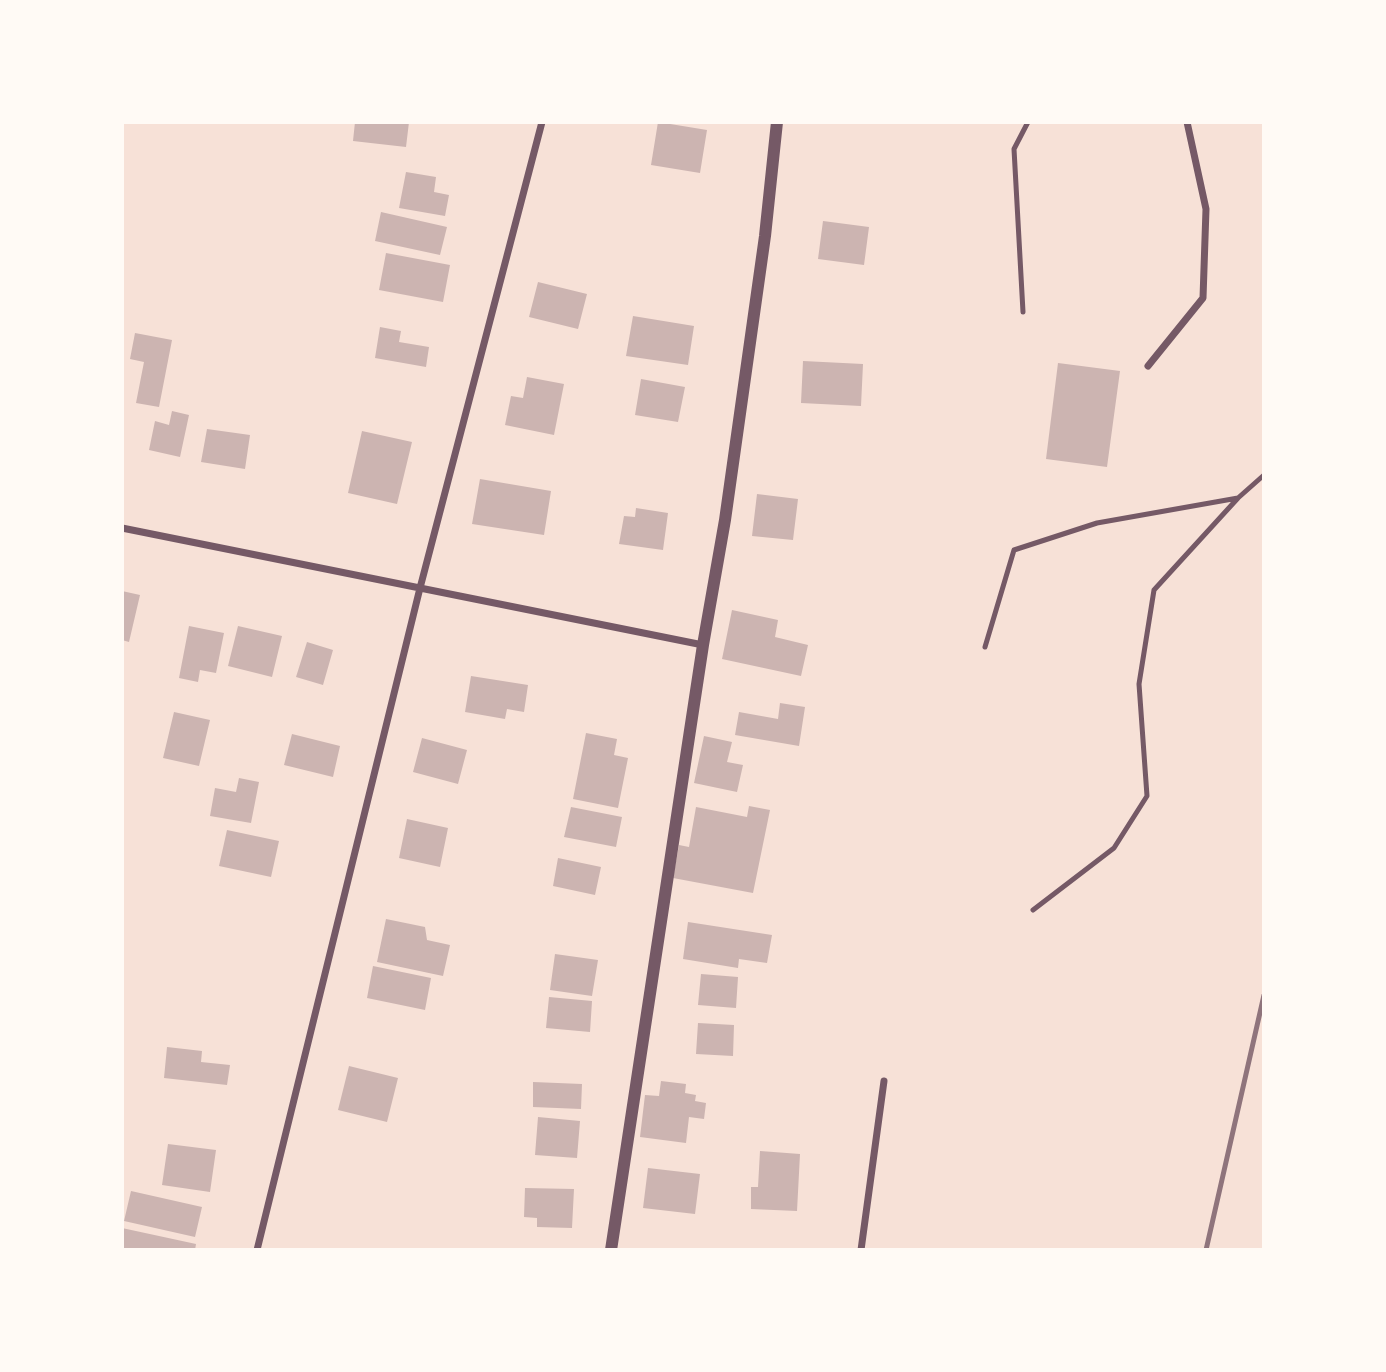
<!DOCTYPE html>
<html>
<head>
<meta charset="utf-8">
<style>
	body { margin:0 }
	#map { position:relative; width:1386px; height:1372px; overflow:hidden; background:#f7e1d7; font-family:"IBM Plex Serif",serif }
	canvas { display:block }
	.frame { position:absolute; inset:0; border:124px solid #fffaf5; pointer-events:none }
</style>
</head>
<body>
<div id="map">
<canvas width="1386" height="1372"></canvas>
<div class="frame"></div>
</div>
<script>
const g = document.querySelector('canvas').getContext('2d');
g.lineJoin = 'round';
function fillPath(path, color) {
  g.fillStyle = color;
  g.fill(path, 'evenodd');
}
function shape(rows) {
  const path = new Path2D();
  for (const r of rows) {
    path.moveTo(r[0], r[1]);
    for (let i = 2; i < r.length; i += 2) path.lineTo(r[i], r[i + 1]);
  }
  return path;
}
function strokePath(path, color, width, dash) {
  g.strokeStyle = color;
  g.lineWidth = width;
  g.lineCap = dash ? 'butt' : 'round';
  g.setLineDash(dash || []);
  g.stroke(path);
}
fillPath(shape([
	[355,122,409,122,406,147,353,141],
	[658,122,707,130,700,173,651,165],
	[406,172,436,177,434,192,449,195,445,216,399,208],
	[381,212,447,227,440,255,375,241],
	[823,221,869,227,864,265,818,259],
	[386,253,450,265,443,302,379,290],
	[538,282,587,294,578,329,529,317],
	[633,316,694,326,688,365,626,356],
	[380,327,401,331,399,342,429,347,426,367,375,358],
	[135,333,172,340,159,407,136,403,144,362,130,359],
	[803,361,863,364,861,406,801,403],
	[1058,363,1120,371,1107,467,1046,459],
	[527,377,564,384,554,435,505,425,511,396,523,398],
	[641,379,685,387,678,422,635,415],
	[172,411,189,415,180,457,149,450,155,421,169,425],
	[207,429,250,435,245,469,201,462],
	[362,431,412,442,397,504,348,493],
	[480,479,551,491,544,535,472,524],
	[757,494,798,499,793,540,752,536],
	[636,508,668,513,663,550,619,544,624,516,635,517],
	[122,591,140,595,129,642,122,640],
	[732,610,778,620,775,637,808,645,801,676,722,659],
	[189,626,224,633,216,673,200,670,198,682,179,678],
	[238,626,282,636,272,677,228,666],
	[307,642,333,650,323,685,296,677],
	[471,676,528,685,524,712,507,709,505,719,465,712],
	[780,703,805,707,799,746,735,735,739,712,778,719],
	[174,712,210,720,199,766,163,758],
	[586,733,617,739,614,755,628,758,618,808,573,799],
	[292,734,340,746,333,777,284,765],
	[704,736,732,742,727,762,743,765,737,792,694,783],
	[422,738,467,750,458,784,413,772],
	[239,778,259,782,251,823,210,816,215,788,236,792],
	[749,806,770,810,753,893,673,878,679,845,689,847,696,807,747,817],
	[571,807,622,817,616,847,564,837],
	[407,819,448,828,440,867,399,858],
	[227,830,279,841,271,877,219,866],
	[558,858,601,867,595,895,553,886],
	[386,919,425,927,427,940,450,945,443,976,377,962],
	[688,922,772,935,767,963,739,959,738,968,683,959],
	[555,954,598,960,592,996,550,990],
	[373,966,431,978,425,1010,367,998],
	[701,974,738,977,736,1008,698,1005],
	[549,997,592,1001,590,1032,546,1028],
	[698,1023,734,1025,733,1056,696,1054],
	[167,1047,202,1051,201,1062,230,1065,227,1085,164,1078],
	[349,1066,398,1078,387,1122,338,1110],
	[661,1081,686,1084,685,1093,696,1095,695,1101,706,1103,704,1119,689,1117,686,1143,640,1137,645,1095,659,1096],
	[533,1082,582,1084,581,1109,533,1107],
	[538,1117,580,1121,577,1158,535,1155],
	[168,1144,216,1150,210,1192,162,1185],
	[760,1151,800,1154,797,1211,751,1209,751,1187,758,1187],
	[648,1168,700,1174,695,1214,643,1208],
	[525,1188,574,1189,572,1228,537,1227,537,1218,524,1217],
	[131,1191,202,1207,195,1237,124,1221],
	[122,1228,196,1244,195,1250,122,1250]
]), '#ccb4b1');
strokePath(shape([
	[1023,312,1014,149,1028,122],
	[985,647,1014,550,1097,523,1238,498,1264,475],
	[1033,910,1114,848,1147,796,1139,684,1154,590,1238,498]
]), '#755966', 5);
strokePath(shape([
	[1148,366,1203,298,1206,209,1187,122],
	[122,528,703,645],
	[257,1250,420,588,542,122],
	[861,1250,884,1081]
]), '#755966', 7);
strokePath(shape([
	[611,1250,703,645,725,520,765,236,777,122]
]), '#755966', 12);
strokePath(shape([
	[1206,1250,1264,995]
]), '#8f747c', 5);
</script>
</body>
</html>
